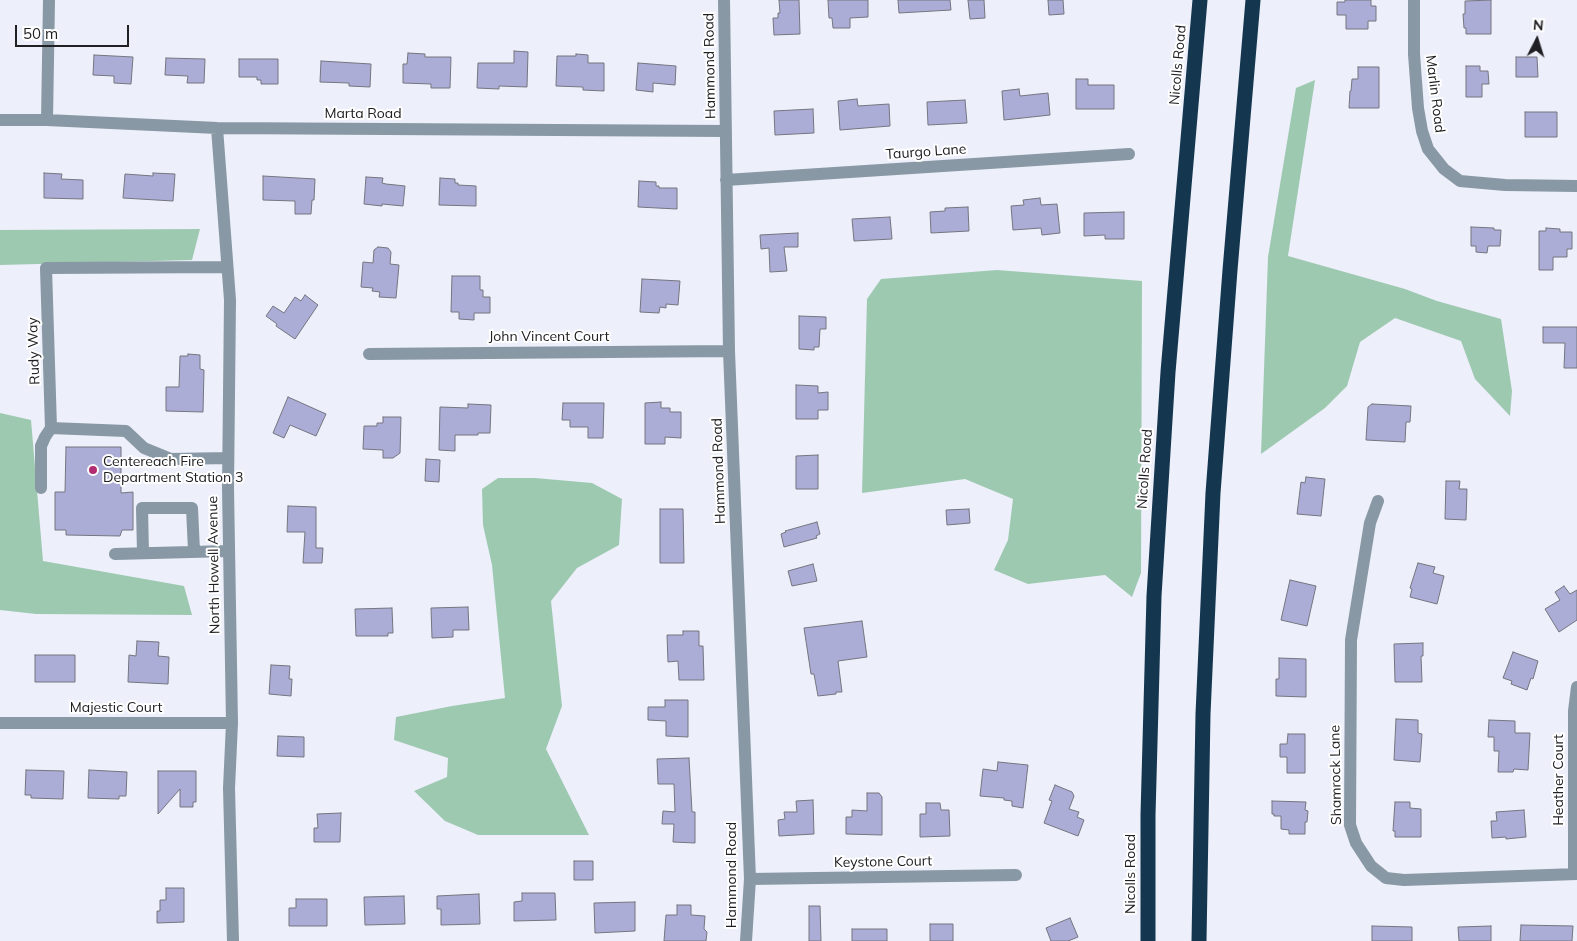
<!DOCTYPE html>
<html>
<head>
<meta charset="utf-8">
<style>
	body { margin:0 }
	#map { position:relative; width:1577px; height:941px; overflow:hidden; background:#edeffa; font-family:Mulish,sans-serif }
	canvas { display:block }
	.north { position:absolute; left:1512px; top:15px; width:50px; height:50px; -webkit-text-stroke:4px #fff; paint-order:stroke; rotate:5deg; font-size:14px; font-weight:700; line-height:20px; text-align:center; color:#202024 }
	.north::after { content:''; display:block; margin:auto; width:18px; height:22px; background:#202024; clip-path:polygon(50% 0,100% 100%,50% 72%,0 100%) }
	.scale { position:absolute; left:15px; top:25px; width:114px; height:22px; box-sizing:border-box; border:2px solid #202024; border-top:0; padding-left:6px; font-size:15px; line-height:18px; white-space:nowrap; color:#202024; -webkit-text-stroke:4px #fff; paint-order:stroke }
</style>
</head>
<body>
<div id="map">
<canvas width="1577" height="941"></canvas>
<div class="north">N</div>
<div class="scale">50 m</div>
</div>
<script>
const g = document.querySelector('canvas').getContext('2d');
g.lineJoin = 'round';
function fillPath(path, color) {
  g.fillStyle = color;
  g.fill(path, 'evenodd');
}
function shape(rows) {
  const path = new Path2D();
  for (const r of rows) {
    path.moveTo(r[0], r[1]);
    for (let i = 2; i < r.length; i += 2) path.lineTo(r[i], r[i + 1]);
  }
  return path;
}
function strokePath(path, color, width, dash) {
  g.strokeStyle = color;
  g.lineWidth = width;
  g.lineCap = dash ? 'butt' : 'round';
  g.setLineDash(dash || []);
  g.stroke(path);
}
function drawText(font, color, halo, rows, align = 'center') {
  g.font = font + ' Mulish,sans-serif';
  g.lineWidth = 4;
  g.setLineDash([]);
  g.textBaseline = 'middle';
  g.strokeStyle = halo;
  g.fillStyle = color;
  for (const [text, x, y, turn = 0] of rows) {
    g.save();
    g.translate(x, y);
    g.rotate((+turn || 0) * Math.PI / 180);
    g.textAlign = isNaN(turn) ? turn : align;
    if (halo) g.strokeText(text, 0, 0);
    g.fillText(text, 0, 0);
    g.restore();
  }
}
fillPath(shape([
	[1315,80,1288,256,1405,289,1437,301,1501,319,1512,391,1510,416,1475,379,1461,341,1395,318,1360,342,1347,386,1325,408,1261,454,1268,257,1296,88],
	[200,229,192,260,0,265,0,230],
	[997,270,1142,281,1141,573,1132,597,1105,575,1028,584,994,570,1008,540,1013,499,965,479,862,493,867,299,881,279],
	[0,413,31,420,43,561,184,586,192,615,36,614,0,610],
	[498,478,535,478,592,483,622,499,619,545,577,568,551,601,562,706,546,749,589,835,478,835,445,821,414,791,447,777,448,758,394,740,396,717,452,706,505,698,492,565,483,525,482,489]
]), '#9ec9b1');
const building = shape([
	[779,0,799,0,800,34,774,35,773,18,778,18,778,13,780,13,779,0],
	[828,0,868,0,868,17,850,18,850,28,833,28,832,18,829,18,828,0],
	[898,0,950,0,951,10,899,13,898,0],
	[968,0,984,0,985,18,970,19,968,0],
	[1048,0,1063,0,1064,14,1049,15,1048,0],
	[1345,0,1371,0,1371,6,1376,6,1376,21,1368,21,1368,29,1346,29,1346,15,1337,15,1337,2,1345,2,1345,0],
	[1491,0,1491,34,1466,34,1466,28,1464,28,1463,14,1465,14,1465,1,1491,0],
	[514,51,528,52,527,87,499,86,499,89,477,88,478,63,514,63,514,51],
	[408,53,425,54,425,57,451,57,450,88,431,88,431,84,403,83,403,64,407,64,408,53],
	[576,54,588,55,588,63,604,63,604,91,583,90,583,87,556,86,557,56,576,56,576,54],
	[94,55,133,57,131,84,114,83,114,76,93,75,94,55],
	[1516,57,1537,57,1538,77,1516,77,1516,57],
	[166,58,205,59,204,83,187,83,188,76,165,75,166,58],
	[239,59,278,59,278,84,261,84,261,80,257,80,257,77,239,77,239,59],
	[321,61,371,64,370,87,349,86,349,83,320,82,321,61],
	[638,63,676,66,675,85,653,83,653,92,636,90,638,63],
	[1466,66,1480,66,1480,71,1488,71,1489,84,1482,84,1482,97,1466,97,1466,66],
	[1358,67,1379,67,1379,108,1349,108,1350,91,1351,91,1352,79,1358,79,1358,67],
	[1076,79,1088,79,1088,85,1114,85,1114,109,1076,109,1076,79],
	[1019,89,1020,96,1048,93,1050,115,1004,120,1002,91,1019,89],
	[857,99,858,106,889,104,890,126,840,130,838,101,857,99],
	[965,100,967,123,928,125,927,102,965,100],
	[813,109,814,133,775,135,774,111,813,109],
	[1525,112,1557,112,1557,137,1525,137,1525,112],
	[44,173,62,174,61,179,83,180,83,199,44,198,44,173],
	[153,173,175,174,173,201,123,198,125,174,153,176,153,173],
	[263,176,315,179,314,200,312,200,311,214,295,214,295,201,263,200,263,176],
	[366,177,383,178,382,183,386,184,405,186,403,206,382,204,382,206,364,204,366,177],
	[440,178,455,179,455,183,458,183,458,185,476,186,476,206,439,205,440,178],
	[639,181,656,182,656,186,659,186,659,188,677,188,677,209,638,207,639,181],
	[1040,198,1041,205,1057,204,1060,233,1042,235,1041,228,1013,230,1011,206,1024,205,1023,200,1040,198],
	[968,207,969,231,931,233,930,212,945,211,945,208,968,207],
	[1124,212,1124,239,1105,239,1105,235,1084,236,1084,213,1124,212],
	[890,217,892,239,854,241,852,219,890,217],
	[1471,227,1494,228,1494,230,1501,230,1500,246,1488,246,1487,253,1476,252,1476,246,1471,246,1471,227],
	[1546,228,1560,229,1560,232,1572,232,1572,249,1567,249,1567,257,1553,257,1553,270,1539,270,1539,231,1546,231,1546,228],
	[798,233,798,247,784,247,787,271,770,272,769,248,761,249,760,235,798,233],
	[378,247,388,248,391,252,390,264,399,265,396,298,379,297,380,292,372,291,373,288,361,287,363,262,373,263,374,250,378,247],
	[452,276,480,276,480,290,483,290,483,297,490,297,490,313,474,313,474,320,459,319,459,312,451,312,452,276],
	[642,279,680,281,678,305,666,304,666,308,660,307,659,313,640,312,642,279],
	[305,295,318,305,295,339,276,326,277,324,266,316,273,306,284,313,295,297,301,301,305,295],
	[799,316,826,317,826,329,820,329,819,347,814,347,814,350,799,349,799,316],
	[1543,327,1577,327,1577,368,1564,368,1565,343,1543,343,1543,327],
	[188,354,200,355,200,369,204,370,203,412,166,411,166,387,179,387,180,356,188,356,188,354],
	[796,385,818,386,818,393,828,392,828,410,818,410,818,419,796,419,796,385],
	[288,397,326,414,316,436,290,425,284,438,273,433,288,397],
	[661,402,661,408,670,408,670,412,681,412,681,438,665,437,665,444,645,444,645,403,661,402],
	[563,403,604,403,603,438,588,438,588,427,570,427,570,420,562,420,563,403],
	[468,404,491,405,490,433,478,433,478,435,455,435,455,451,439,450,440,407,468,408,468,404],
	[1372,404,1411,406,1410,422,1406,422,1405,442,1366,440,1368,407,1372,404],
	[383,417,401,417,400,453,393,458,383,458,383,450,363,449,364,426,377,426,377,423,383,423,383,417],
	[66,447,121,447,121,493,133,492,133,530,122,530,120,536,66,535,66,530,55,530,55,492,65,492,66,447],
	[818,455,818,489,796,489,796,456,818,455],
	[426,459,440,460,439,482,425,481,426,459],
	[1306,477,1325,479,1321,516,1297,514,1301,482,1305,483,1306,477],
	[1446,481,1460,481,1459,489,1467,489,1466,520,1445,519,1446,481],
	[288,506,316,507,316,548,323,548,322,563,303,563,305,532,287,532,288,506],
	[660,509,683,509,684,563,660,563,660,509],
	[969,509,970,523,947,525,946,510,969,509],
	[817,522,820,534,816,536,817,538,784,547,781,534,786,532,785,531,817,522],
	[1418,563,1435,567,1433,573,1444,576,1437,604,1410,597,1412,589,1410,588,1418,563],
	[813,564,817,581,792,586,788,571,813,564],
	[1290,580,1316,586,1307,626,1281,620,1290,580],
	[1564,586,1570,594,1577,590,1577,620,1559,632,1545,609,1560,600,1555,592,1564,586],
	[468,607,469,630,453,630,453,637,432,638,431,608,468,607],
	[392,608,393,633,388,633,388,636,356,636,355,609,392,608],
	[862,621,867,657,838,661,842,692,836,692,836,694,818,696,814,674,811,674,804,628,862,621],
	[683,631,699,631,699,646,703,646,704,680,679,680,678,661,668,662,667,635,683,635,683,631],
	[137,641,159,642,158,656,169,657,168,684,128,682,129,655,136,656,137,641],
	[1423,643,1423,656,1421,656,1422,682,1395,682,1394,644,1423,643],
	[1513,652,1538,661,1533,679,1531,678,1527,690,1511,684,1512,681,1503,678,1513,652],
	[35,655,75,655,75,682,35,682,35,655],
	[1279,658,1306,659,1306,697,1276,696,1276,679,1279,679,1279,658],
	[271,665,290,666,289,679,292,679,291,696,269,694,271,665],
	[665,700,688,700,688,737,666,736,666,721,648,720,648,707,665,707,665,700],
	[1396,719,1418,720,1418,733,1422,734,1420,762,1394,760,1396,719],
	[1489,720,1515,721,1515,733,1530,733,1528,770,1514,769,1513,772,1498,772,1499,751,1494,751,1494,737,1488,737,1489,720],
	[1288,734,1305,734,1305,773,1287,773,1287,757,1280,757,1280,744,1287,744,1288,734],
	[278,736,304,737,304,757,277,756,278,736],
	[689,758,692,812,695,812,695,843,673,842,674,824,662,824,663,811,675,812,674,784,658,784,657,759,689,758],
	[998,762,1028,765,1023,808,1012,806,1012,801,1004,800,1004,798,980,796,983,769,997,771,998,762],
	[26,770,64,771,63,799,31,798,31,795,25,795,26,770],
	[89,770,127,772,126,796,119,796,119,799,88,798,89,770],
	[158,771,196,771,196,802,193,802,193,807,180,807,180,789,158,814,158,771],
	[1055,785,1072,792,1074,796,1069,809,1079,812,1077,817,1084,820,1078,836,1044,823,1052,801,1049,800,1055,785],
	[867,793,879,793,882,797,882,835,846,834,846,817,852,817,852,810,867,811,867,793],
	[813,800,814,834,779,836,778,820,785,819,784,812,797,812,796,801,813,800],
	[1272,801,1306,802,1305,810,1308,811,1307,822,1305,822,1305,834,1289,834,1289,830,1281,829,1281,816,1274,816,1274,814,1272,814,1272,801],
	[1395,802,1410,802,1410,808,1421,809,1421,837,1395,837,1395,831,1393,831,1395,802],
	[926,803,940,803,941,810,949,810,950,836,920,837,920,814,926,814,926,803],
	[1524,810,1526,837,1506,839,1506,837,1492,838,1491,821,1497,821,1496,812,1524,810],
	[341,813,340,842,314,842,314,828,318,828,317,814,341,813],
	[574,861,593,861,593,880,574,880,574,861],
	[166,888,184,888,184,922,157,923,157,911,160,911,160,900,166,900,166,888],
	[522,893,555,893,556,920,514,921,514,902,522,901,522,893],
	[479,894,480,924,441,925,441,909,437,909,437,896,479,894],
	[404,896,405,924,365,925,364,897,404,896],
	[296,899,327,899,327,926,289,926,289,908,296,908,296,899],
	[635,902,635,931,595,933,594,903,635,902],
	[677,905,691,905,691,915,705,916,704,929,707,932,706,941,664,941,666,915,677,915,677,905],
	[809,906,820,906,821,941,809,941,809,906],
	[1070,918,1078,937,1068,941,1051,941,1046,928,1070,918],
	[930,924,953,924,953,941,930,941,930,924],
	[1521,925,1573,926,1572,941,1520,941,1521,925],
	[1372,926,1412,927,1412,941,1372,941,1372,926],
	[1491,926,1491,941,1459,941,1458,927,1491,926],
	[852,929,887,929,887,941,852,941,852,929]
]);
fillPath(building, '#acadd6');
strokePath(building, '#74757f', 1);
strokePath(shape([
	[724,0,729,351,750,879,746,941],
	[1414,0,1414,54,1418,108,1422,131,1428,149,1444,169,1460,181,1505,185,1577,186],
	[0,120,47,120,217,128,726,131],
	[47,120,49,0],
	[217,128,230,300,228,488,232,723,229,788,233,941],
	[726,180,1129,154],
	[227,267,46,268,51,428,126,431,144,448,171,459,228,458],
	[369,354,729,351],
	[41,488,41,446,45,437,51,428],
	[1378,501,1370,523,1351,640,1350,825,1356,843,1371,866,1386,878,1404,880,1577,874],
	[143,553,142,508,192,508,194,551],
	[115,554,229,551],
	[0,723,232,723],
	[1574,874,1574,711,1577,687],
	[750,879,1016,875]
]), '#8898a4', 12);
strokePath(shape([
	[1148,941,1148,815,1154,596,1168,372,1200,0],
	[1199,941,1203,714,1213,493,1230,270,1253,0]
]), '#14374f', 15);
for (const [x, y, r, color] of [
	[93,470,5,"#b22c71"]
]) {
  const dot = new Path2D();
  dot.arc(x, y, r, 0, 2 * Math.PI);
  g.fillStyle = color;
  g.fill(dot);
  strokePath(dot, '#fff', 2);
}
drawText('14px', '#202024', '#fff', [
	["Nicolls Road",1178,65,-85],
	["Hammond Road",710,66,-91],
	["Marlin Road",1435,94,83],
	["Marta Road",363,114],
	["Taurgo Lane",926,152,-4],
	["John Vincent Court",549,337],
	["Rudy Way",34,351,-92],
	["Nicolls Road",1145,469,-86],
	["Hammond Road",719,471,-92],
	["North Howell Avenue",214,565,-91],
	["Majestic Court",116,708],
	["Shamrock Lane",1336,775,-91],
	["Heather Court",1559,780,-90],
	["Keystone Court",883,862,-1],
	["Nicolls Road",1131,874,-90],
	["Hammond Road",732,875,-90]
]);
drawText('14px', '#202024', '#fff', [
	["Centereach Fire",103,462],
	["Department Station 3",103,478]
], 'left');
</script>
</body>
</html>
